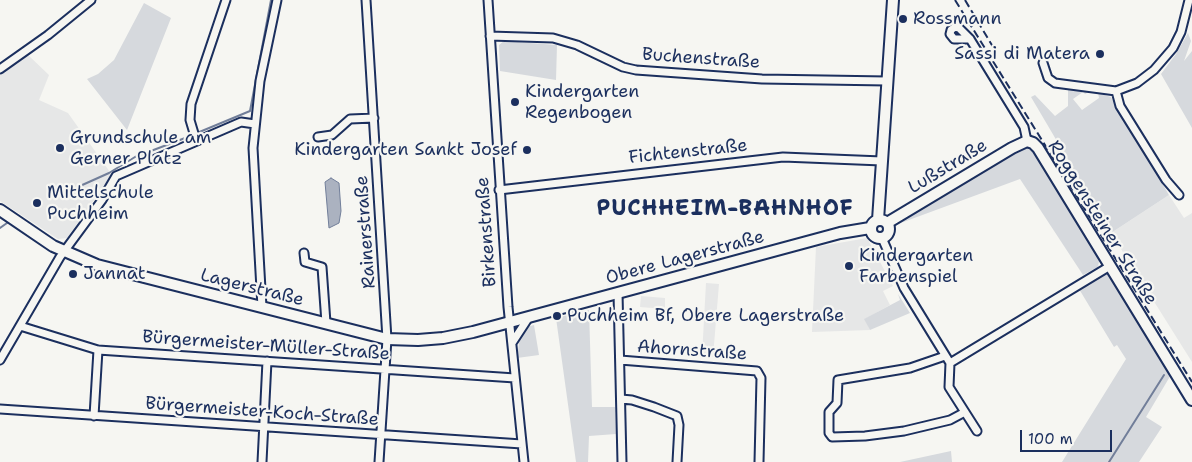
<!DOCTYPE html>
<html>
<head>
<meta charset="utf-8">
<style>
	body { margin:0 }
	#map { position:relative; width:1192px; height:462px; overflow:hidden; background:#f6f6f2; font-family:"Shantell Sans",sans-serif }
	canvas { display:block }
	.scale { position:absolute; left:1020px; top:430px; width:92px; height:22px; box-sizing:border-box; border:2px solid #1b2f5e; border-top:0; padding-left:6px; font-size:15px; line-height:18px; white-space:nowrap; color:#1b2f5e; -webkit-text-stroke:4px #f6f6f2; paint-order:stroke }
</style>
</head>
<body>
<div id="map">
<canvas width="1192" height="462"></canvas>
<div class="scale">100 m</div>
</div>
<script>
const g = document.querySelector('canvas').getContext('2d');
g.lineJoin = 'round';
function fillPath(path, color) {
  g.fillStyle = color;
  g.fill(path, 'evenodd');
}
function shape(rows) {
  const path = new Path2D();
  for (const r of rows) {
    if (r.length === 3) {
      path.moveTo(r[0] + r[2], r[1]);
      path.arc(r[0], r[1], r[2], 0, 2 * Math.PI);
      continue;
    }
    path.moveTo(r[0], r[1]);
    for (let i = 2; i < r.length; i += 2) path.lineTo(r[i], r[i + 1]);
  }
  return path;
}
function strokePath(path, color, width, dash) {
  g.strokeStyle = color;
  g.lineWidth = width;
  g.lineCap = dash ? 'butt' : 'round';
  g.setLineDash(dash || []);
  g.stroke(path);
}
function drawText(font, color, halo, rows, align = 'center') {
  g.font = font + ' "Shantell Sans",sans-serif';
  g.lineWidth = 4.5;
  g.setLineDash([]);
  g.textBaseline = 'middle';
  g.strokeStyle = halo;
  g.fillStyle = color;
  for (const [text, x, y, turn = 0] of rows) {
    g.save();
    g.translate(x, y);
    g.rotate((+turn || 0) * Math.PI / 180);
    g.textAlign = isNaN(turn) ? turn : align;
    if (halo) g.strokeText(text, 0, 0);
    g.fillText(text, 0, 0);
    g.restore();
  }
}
fillPath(shape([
	[27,54,49,75,39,100,68,113,112,175,67,238,58,239,0,201,0,75],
	[1169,195,1184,218,1192,213,1192,362,1111,233],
	[867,238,893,286,883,291,890,305,865,319,870,330,812,332,816,247],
	[706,283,719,284,713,357,702,356],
	[641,296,665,298,665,309,640,307]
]), '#e6e7e7');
fillPath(shape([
	[144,3,171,18,127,130,87,79,98,74,114,60],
	[1188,33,1191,41,1184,61,1192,51,1192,128,1161,74,1176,54],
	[504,41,557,45,556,80,500,71,499,45],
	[1068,90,1089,92,1085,94,1083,92,1073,99,1082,110,1099,98,1098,93,1111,97,1169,195,1111,233,1031,97,1035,95,1055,116,1068,106],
	[1022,147,1028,147,1036,153,1100,256,1098,267,1083,275,1020,179,898,224,898,222],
	[1107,274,1113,277,1172,373,1146,417,1162,427,1139,462,1062,462,1126,359,1117,345,1114,347,1079,289,1101,275],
	[898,294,910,313,870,330,864,319,900,300],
	[589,310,592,407,615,407,616,434,589,436,588,462,576,462,556,318],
	[534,325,539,355,517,358,520,336,527,327],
	[951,451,952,462,900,462]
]), '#d6d9dd');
const water = shape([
	[331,178,339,183,341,211,339,223,329,228,325,182,331,178]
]);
fillPath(water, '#abb2c0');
strokePath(water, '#717e99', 1);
strokePath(shape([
	[197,133,250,111,271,0],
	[80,186,109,173,135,157,193,135],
	[0,228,7,223],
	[1109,462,1164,375]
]), '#717e99', 2);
const street = shape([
	[366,0,387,339,379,462],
	[488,0,508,307,524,462],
	[490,36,553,38,577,45,623,67,636,70,762,79,887,81],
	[970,39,954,39,950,34,951,30,955,27,959,28,970,39,1024,127,1027,141],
	[1043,63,1048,78,1055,83,1116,91,1137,83,1154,70,1173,48,1181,32,1189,0],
	[0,69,48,35,91,0],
	[1116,91,1120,106,1166,180,1179,195],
	[318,137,332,135,350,119,374,118],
	[196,140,190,120,191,104,226,0],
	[499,190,783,157,882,161],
	[882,238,904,288,950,363,949,387,977,431],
	[304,253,305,262,322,267,326,323],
	[618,293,622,462],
	[262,307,253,148,260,81,277,0],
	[20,326,98,350,515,378],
	[512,343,529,317],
	[945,356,910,368,838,380,837,403,829,412,829,433,832,437,865,436,904,431,950,420,965,412],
	[0,360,60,257,102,200,116,176,241,122,255,124],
	[620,360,757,371,761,378,759,462],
	[950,363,1110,266],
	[621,399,632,400,654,407,677,416,679,425,677,462],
	[0,409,522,444],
	[94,416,98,350],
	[262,462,267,361]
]);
const secondary = shape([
	[0,210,53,246,97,265,387,339,418,340,443,338,473,332,840,233,870,228],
	[880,229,9],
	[878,220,893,0],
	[887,223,1012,148,1027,141,1033,143,1038,148,1192,400]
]);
strokePath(street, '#1b2f5e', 11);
strokePath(secondary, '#1b2f5e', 14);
strokePath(street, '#f6f6f2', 7);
strokePath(secondary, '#f6f6f2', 10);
strokePath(shape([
	[955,0,1192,382],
	[965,0,996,52]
]), '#1b2f5e', 2, [8, 4]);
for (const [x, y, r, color] of [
	[903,19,5,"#1b2f5e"],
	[1100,54,5,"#1b2f5e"],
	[515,102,5,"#1b2f5e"],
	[60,148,5,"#1b2f5e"],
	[527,150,5,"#1b2f5e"],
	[37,203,5,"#1b2f5e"],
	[849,266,5,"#1b2f5e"],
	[73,274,5,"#1b2f5e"],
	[557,316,5,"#1b2f5e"]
]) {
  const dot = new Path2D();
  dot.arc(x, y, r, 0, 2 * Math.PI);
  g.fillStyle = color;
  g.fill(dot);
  strokePath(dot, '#f6f6f2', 2);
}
drawText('18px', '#1b2f5e', '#f6f6f2', [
	["Rossmann",913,19],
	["Sassi di Matera",1090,54,"right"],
	["Kindergarten",525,92],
	["Regenbogen",525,113],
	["Grundschule am",70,138],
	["Gerner Platz",70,159],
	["Kindergarten Sankt Josef",517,150,"right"],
	["Mittelschule",47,193],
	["Puchheim",47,214],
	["Kindergarten",859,256],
	["Farbenspiel",859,277],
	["Jannat",83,274],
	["Puchheim Bf, Obere Lagerstraße",567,316]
], 'left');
drawText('18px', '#1b2f5e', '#f6f6f2', [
	["Buchenstraße",701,59,4],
	["Fichtenstraße",688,152,-6],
	["Lußstraße",948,167,-31],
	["Roggensteiner Straße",1102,223,58],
	["Rainerstraße",366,232,-94],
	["Birkenstraße",487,232,-94],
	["Obere Lagerstraße",685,258,-15],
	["Lagerstraße",252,288,14],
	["Bürgermeister-Müller-Straße",266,346,4],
	["Ahornstraße",692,351,4],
	["Bürgermeister-Koch-Straße",262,412,4]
]);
g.letterSpacing = '1px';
drawText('bold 22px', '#1b2f5e', '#f6f6f2', [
	["PUCHHEIM-BAHNHOF",725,209]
]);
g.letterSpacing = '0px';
</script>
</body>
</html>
